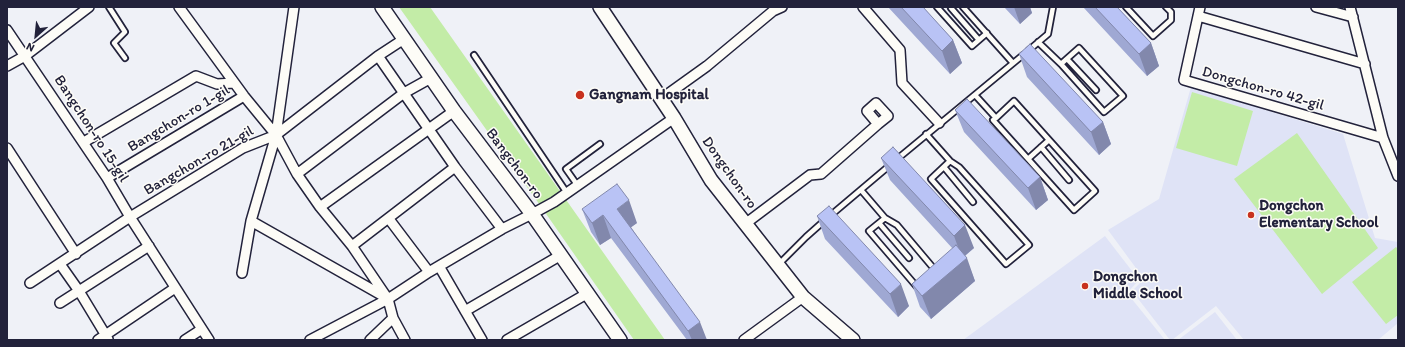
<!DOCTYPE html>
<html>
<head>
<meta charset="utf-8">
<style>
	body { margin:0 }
	#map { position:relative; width:1405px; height:347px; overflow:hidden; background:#eff1f7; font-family:Itim,sans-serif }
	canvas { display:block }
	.frame { position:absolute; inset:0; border:8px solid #22223b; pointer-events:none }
	.north { position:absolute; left:16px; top:16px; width:40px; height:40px; -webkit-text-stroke:3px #fdfcf7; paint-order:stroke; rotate:207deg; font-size:11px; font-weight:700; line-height:16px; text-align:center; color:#22223b }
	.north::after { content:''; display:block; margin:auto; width:14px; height:18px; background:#22223b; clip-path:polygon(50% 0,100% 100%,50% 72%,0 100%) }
</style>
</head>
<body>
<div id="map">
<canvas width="1405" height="347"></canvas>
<div class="frame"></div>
<div class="north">N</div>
</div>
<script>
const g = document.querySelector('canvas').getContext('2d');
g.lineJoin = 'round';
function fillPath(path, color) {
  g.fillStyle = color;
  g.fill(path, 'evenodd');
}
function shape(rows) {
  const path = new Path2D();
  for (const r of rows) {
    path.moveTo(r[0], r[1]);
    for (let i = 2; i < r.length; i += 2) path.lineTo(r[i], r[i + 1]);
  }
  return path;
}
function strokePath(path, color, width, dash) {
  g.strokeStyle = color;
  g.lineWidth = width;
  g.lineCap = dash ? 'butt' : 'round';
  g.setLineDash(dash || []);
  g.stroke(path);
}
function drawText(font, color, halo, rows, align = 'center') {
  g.font = font + ' Itim,sans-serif';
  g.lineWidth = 3;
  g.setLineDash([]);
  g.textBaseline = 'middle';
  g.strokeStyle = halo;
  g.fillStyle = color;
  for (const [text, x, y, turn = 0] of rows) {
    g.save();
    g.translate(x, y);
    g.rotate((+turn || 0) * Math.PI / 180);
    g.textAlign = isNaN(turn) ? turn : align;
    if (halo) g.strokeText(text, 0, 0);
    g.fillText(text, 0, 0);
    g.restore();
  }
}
fillPath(shape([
	[1191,87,1343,134,1375,238,1398,242,1398,323,1378,340,1244,340,1216,306,1172,340,1170,340,1132,291,1144,279,1108,230,1159,199],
	[1105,236,1139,280,1127,293,1165,340,963,340],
	[1215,312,1237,340,1178,340]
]), '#dfe3f6');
fillPath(shape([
	[399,7,430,7,665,340,634,340,542,208],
	[1192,92,1253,111,1237,166,1176,148],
	[1297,133,1378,248,1322,294,1234,179],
	[1396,247,1398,249,1398,315,1386,324,1352,282]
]), '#c3eca7');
const lane = shape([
	[109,7,125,32,114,43,125,58],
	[937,7,972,46,987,33],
	[963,7,1013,63],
	[1126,7,1153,36,1171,20,1171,12,1166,7],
	[951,8,979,40],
	[1038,42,1061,64,1079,48,1123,96,1104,112,1061,64],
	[1029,50,1048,34,1053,7],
	[474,55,567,193],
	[1067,59,1096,90],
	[975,95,996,118,1014,101,1095,191,1074,210,993,120,996,118],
	[926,134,950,161,959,167,1029,245,1006,264,931,179,950,161],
	[1041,147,1069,180],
	[1028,159,1049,140],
	[896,160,1023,55],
	[944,167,973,202],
	[578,186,566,169,600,144],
	[861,190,885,218,897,225,935,270],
	[831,215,889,166],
	[885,218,869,231,917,287],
	[879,223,909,258],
	[778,265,806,237,824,221]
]);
const street = shape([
	[179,7,244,96,276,135,297,174,320,207,352,246,388,299,393,318,405,340],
	[863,7,900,50,902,83,939,123],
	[1200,7,1184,80,1383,138],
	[1316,7,1353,17],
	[1350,7,1383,138,1398,176],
	[1198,16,1365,64],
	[7,30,107,178,130,217,209,340],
	[378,56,455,167,502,229],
	[7,66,25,56,89,7],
	[661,99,707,66,773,11,782,7],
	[84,142,196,76,217,84,234,83],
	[7,148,76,254],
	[297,174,404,93,431,78],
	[107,178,244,96],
	[320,207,454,111],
	[389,219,429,272],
	[251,221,385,297],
	[745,224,810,175,821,174,878,124,867,111,876,103,888,116,878,124],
	[352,246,455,167],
	[60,264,79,291,108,339],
	[439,266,482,340],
	[242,273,251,221,276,135,294,7],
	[30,283,130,217,243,148,276,135,378,56,404,39],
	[60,303,149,246],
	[465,311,561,255],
	[98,340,175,288],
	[185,340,202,329],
	[310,340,388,299,429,272,502,229,532,214,554,202,674,118],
	[370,340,393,318],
	[507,340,588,293],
	[744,340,803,297]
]);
const secondary = shape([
	[382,7,454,111,532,214,620,340],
	[600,7,674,118,711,180,803,297,853,340]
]);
strokePath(lane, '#22223b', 8);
strokePath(street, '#22223b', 12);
strokePath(secondary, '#22223b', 16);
strokePath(lane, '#fdfcf7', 4.5);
strokePath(street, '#fdfcf7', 9);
strokePath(secondary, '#fdfcf7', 13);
fillPath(shape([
	[888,7,923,7,953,40,962,63,950,74],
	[1004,7,1030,7,1032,13,1020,24],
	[1083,7,1117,7,1151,43,1159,66,1147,76],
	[1019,54,1103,122,1111,144,1099,155,1027,77],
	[955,110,1040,177,1048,200,1036,210,964,132],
	[881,158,974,248,965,256,975,281,931,319,920,307,912,284,953,249,890,180],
	[582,209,637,223,631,227,707,340,687,340,611,238,600,245,591,232],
	[817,216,909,306,898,317,825,239]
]), '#9fa8d3');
fillPath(shape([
	[1014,7,1030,7,1032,13,1020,24],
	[953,40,962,63,950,74,942,51],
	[1151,43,1159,66,1147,76,1139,54],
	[1103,122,1111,144,1099,155,1091,132],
	[1040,177,1048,200,1036,210,1028,188],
	[629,200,637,223,626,231,617,209],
	[603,215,611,238,600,245,592,223],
	[965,225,974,248,962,258,954,236],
	[967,258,975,281,931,319,922,296],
	[901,284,909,306,898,317,890,294],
	[700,322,707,340,692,340,688,331]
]), '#8288ac');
const building = shape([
	[901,7,923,7,953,40,942,51,901,7],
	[1095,7,1117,7,1151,43,1139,54,1095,7],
	[1030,44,1103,122,1091,132,1019,54,1030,44],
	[967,99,1040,177,1028,188,955,110,967,99],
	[893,147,965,225,954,236,881,158,893,147],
	[617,184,629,200,617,209,700,322,688,331,603,215,592,223,582,209,617,184],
	[829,206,901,284,890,294,817,216,829,206],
	[956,245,967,258,922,296,912,284,956,245]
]);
fillPath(building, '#b9c3f5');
strokePath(building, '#8288ac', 1);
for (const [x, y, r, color] of [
	[580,95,5,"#c8321e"],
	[1251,215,4,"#c8321e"],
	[1085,286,4,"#c8321e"]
]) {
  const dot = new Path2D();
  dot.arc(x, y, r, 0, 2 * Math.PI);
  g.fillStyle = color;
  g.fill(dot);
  strokePath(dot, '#fdfcf7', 1.5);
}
drawText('15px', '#22223b', '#fdfcf7', [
	["Dongchon-ro 42-gil",1263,89,16],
	["Bangchon-ro 1-gil",179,119,-31],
	["Bangchon-ro 15-gil",91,129,57],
	["Bangchon-ro 21-gil",199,161,-30],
	["Bangchon-ro",514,164,53],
	["Dongchon-ro",729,173,55]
]);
drawText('bold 15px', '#22223b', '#fdfcf7', [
	["Gangnam Hospital",589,95],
	["Dongchon",1259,206],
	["Elementary School",1259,223],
	["Dongchon",1093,277],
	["Middle School",1093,294]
], 'left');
</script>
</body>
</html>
